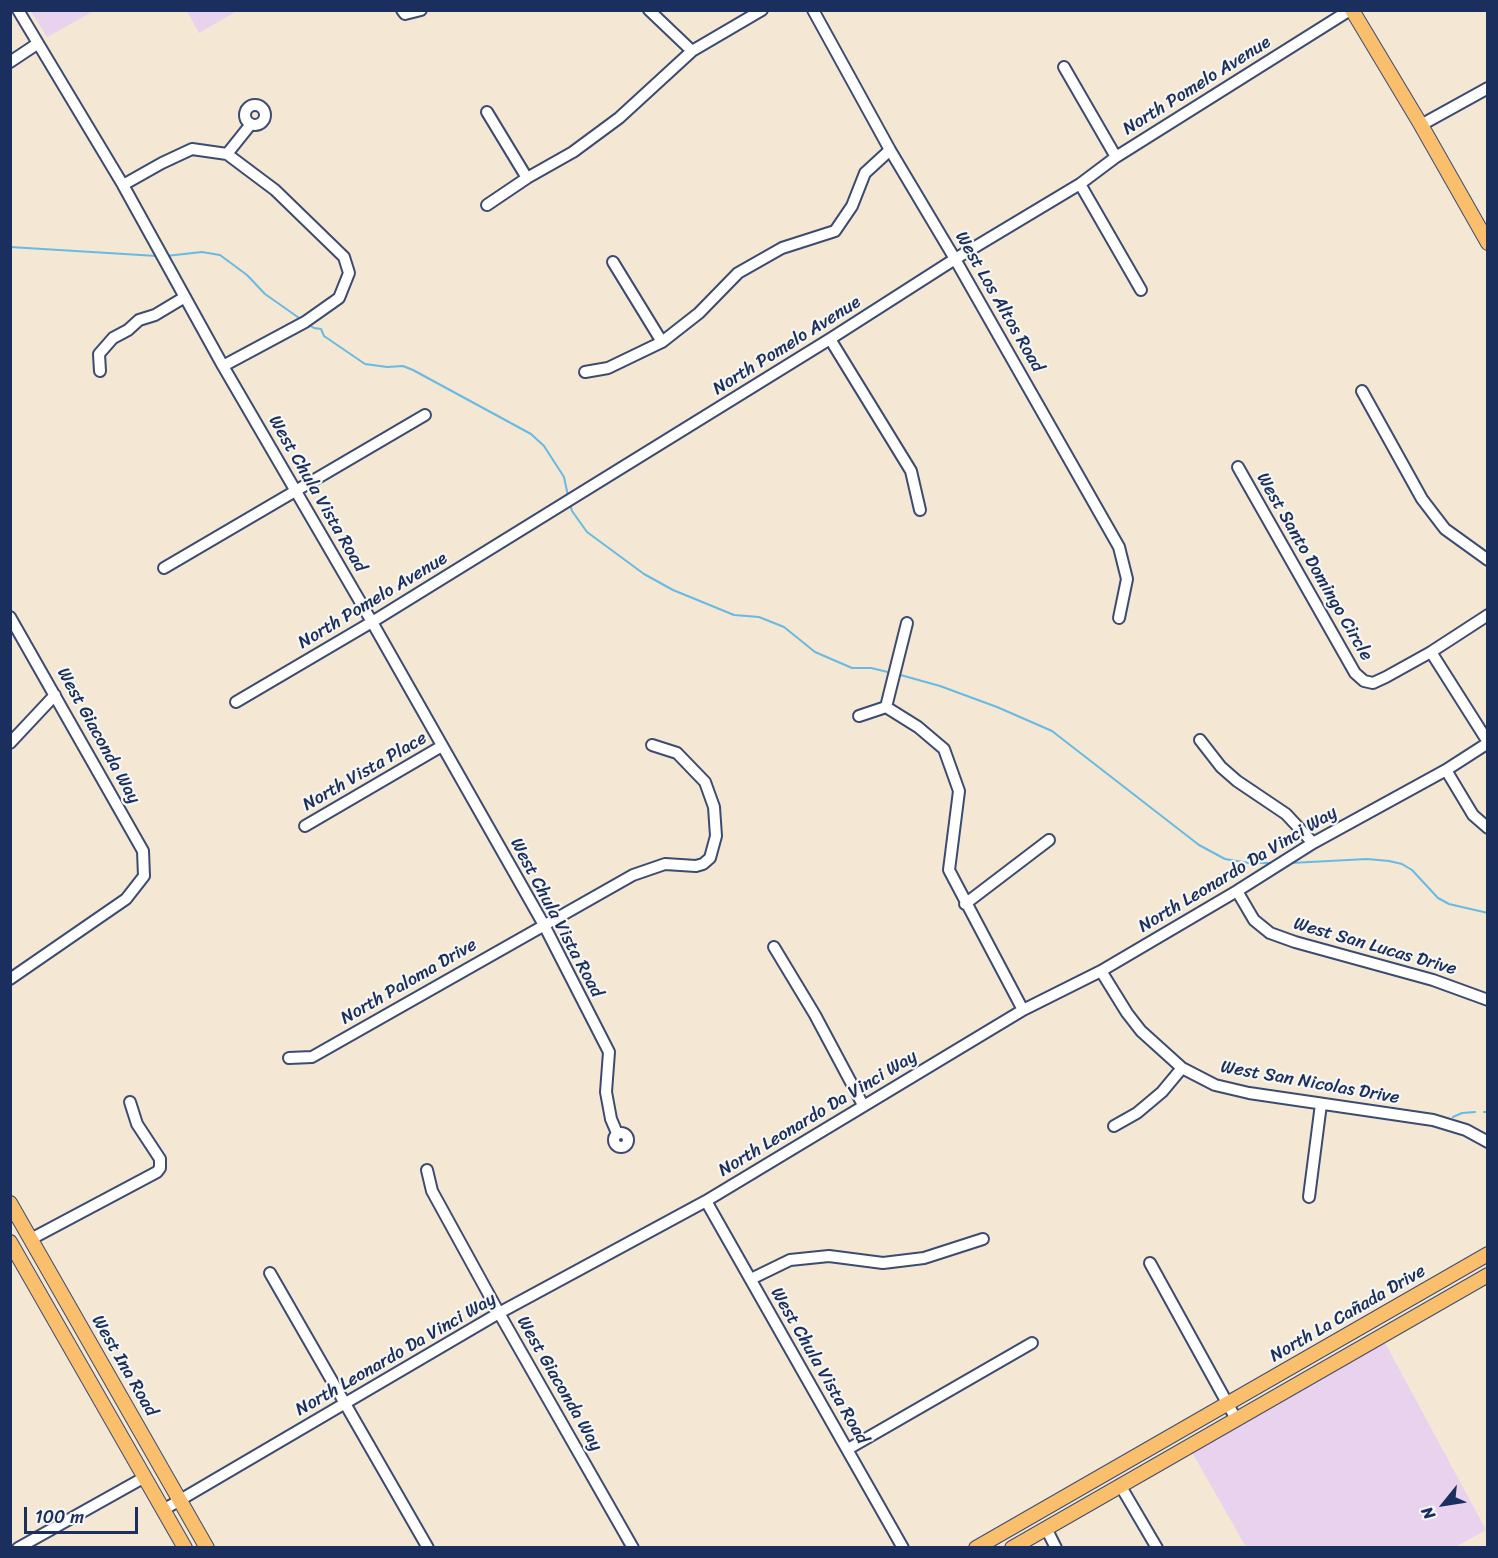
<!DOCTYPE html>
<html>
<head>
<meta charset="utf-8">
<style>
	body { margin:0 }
	#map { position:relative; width:1498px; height:1558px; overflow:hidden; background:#f4e7d4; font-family:Sriracha,sans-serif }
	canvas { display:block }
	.frame { position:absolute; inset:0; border:12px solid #1b2f5e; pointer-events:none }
	.north { position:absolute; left:1414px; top:1474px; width:60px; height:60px; -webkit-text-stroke:4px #f6f6f2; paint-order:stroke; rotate:240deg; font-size:16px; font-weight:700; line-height:24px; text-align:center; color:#1b2f5e }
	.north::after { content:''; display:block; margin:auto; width:21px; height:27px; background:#1b2f5e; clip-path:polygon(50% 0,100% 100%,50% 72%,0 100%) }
	.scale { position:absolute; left:24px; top:1507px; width:114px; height:27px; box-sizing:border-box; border:3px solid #1b2f5e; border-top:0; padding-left:8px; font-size:18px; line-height:21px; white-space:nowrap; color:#1b2f5e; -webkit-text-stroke:4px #f6f6f2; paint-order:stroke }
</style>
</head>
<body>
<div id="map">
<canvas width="1498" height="1558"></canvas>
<div class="frame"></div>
<div class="north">N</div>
<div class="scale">100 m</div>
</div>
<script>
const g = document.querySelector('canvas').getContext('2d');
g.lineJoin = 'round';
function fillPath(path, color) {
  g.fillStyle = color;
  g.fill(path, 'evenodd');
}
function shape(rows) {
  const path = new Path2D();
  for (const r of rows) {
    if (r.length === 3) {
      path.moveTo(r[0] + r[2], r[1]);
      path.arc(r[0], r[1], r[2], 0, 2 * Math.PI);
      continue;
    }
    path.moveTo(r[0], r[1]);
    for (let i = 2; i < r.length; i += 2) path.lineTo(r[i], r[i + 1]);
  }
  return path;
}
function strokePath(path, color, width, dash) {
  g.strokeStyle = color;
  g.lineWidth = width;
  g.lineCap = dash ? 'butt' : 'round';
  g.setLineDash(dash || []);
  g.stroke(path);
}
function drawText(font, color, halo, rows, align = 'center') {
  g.font = font + ' Sriracha,sans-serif';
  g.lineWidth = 4.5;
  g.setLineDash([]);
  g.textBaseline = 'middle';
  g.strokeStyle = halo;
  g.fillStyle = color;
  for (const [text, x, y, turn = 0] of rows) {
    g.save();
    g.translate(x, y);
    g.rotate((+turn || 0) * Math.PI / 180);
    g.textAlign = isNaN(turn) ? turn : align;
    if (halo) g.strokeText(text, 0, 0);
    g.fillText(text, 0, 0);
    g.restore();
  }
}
fillPath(shape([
	[31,11,94,11,47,37],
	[187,11,237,11,199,33],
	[1384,1341,1486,1530,1455,1547,1246,1547,1192,1452]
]), '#e8d2ee');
strokePath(shape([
	[10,247,157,256],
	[166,256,202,252,220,255,247,275,265,294,302,320],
	[309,325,314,328,321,329,324,336,365,364,387,367,403,366,413,370,531,434,544,446,564,477,568,496],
	[570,504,572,511,587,532,644,574,673,590,734,615,759,617,784,627,815,652,852,668,871,668,892,673],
	[897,674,940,686,997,707,1052,731,1199,845,1225,859,1249,863,1274,863],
	[1291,863,1367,859,1389,861,1402,864,1412,870,1438,898,1449,904,1488,913],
	[1484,1112,1488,1112],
	[1453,1117,1462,1113,1475,1112]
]), '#67bae3', 2);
const minor = shape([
	[18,10,123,185,223,366,372,622,544,925,609,1052,606,1092,611,1119,617,1133],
	[402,10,405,14,421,10],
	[649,10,692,51],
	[813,10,890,150,955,259,1119,547,1127,579,1119,618],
	[10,62,37,44],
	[1064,67,1116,157],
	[255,115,10],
	[487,112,527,178],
	[1421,125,1488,88],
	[227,154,251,124],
	[1080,184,1141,290],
	[123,185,162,163,192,149,227,154,275,190,344,257,349,273,339,298,305,322,223,366],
	[487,205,527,178,573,152,619,118,692,51,762,10],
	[613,262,662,342],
	[830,339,911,471,920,510],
	[100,371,99,354,113,338,128,330,139,320,155,315,185,297],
	[585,372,608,368,662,342,699,313,738,273,782,248,835,231,852,206,865,173,890,150],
	[1362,391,1422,499,1445,529,1488,560],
	[1238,467,1355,673,1364,681],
	[164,568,425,415],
	[10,617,143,851,144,876,126,899,10,979],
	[1431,652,1488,742],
	[1364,681,1373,683,1386,677,1431,652,1488,615],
	[236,702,372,622,830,339,955,259,1080,184,1116,157,1350,10],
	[886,707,907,623],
	[859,716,886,707,918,727,944,749,959,791,949,870,1023,1010],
	[1200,740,1221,767,1237,781,1286,814,1313,843],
	[10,743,55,695],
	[1446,770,1473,815,1488,828],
	[305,826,442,746],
	[1237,891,1254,920,1270,933,1295,942,1433,980,1488,1000],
	[965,904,1049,840],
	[774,947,815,1015,863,1105],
	[1101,971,1127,1013,1141,1031,1182,1068,1215,1085,1249,1093,1433,1120,1466,1130,1488,1142],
	[289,1058,312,1057,633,875,665,864,696,866,703,864,710,858,716,836,714,807,705,782,677,753,652,745],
	[1114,1126,1137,1113,1162,1092,1182,1068],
	[621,1140,7],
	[427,1170,432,1191,499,1313,633,1548],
	[1309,1197,1321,1104],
	[706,1201,903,1548],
	[31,1239,157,1172,160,1168,160,1159,137,1124,130,1102],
	[1150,1263,1236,1419],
	[270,1273,428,1548],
	[751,1279,790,1260,829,1256,883,1263,924,1258,983,1239],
	[848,1449,1032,1343],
	[1120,1485,1157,1548],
	[163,1510,499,1313,706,1201,1023,1010,1101,971,1237,891,1313,843,1446,770,1488,743],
	[1046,1528,1056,1548],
	[18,1548,145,1477]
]);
const major = shape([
	[1352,10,1421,125,1488,243],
	[10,1203,207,1548],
	[10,1242,185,1548],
	[976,1548,1488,1254],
	[1012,1548,1488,1275]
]);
strokePath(minor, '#3c4b70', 14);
strokePath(major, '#3c4b70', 16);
strokePath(minor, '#fff', 10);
strokePath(major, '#f9bf6d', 14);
drawText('18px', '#1b2f5e', '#f6f6f2', [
	["North Pomelo Avenue",1197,86,-32],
	["West Los Altos Road",999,302,60],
	["North Pomelo Avenue",787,346,-32],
	["West Chula Vista Road",317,494,60],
	["West Santo Domingo Circle",1314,567,60],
	["North Pomelo Avenue",373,601,-31],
	["West Giaconda Way",98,736,61],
	["North Vista Place",365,772,-30],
	["North Leonardo Da Vinci Way",1238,870,-31],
	["West Chula Vista Road",556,918,62],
	["West San Lucas Drive",1375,947,16],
	["North Paloma Drive",409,982,-30],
	["West San Nicolas Drive",1310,1083,10],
	["North Leonardo Da Vinci Way",818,1114,-31],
	["North La Cañada Drive",1348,1314,-30],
	["North Leonardo Da Vinci Way",396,1355,-30],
	["West Ina Road",124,1366,60],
	["West Chula Vista Road",819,1366,60],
	["West Giaconda Way",559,1384,60]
]);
</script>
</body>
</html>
